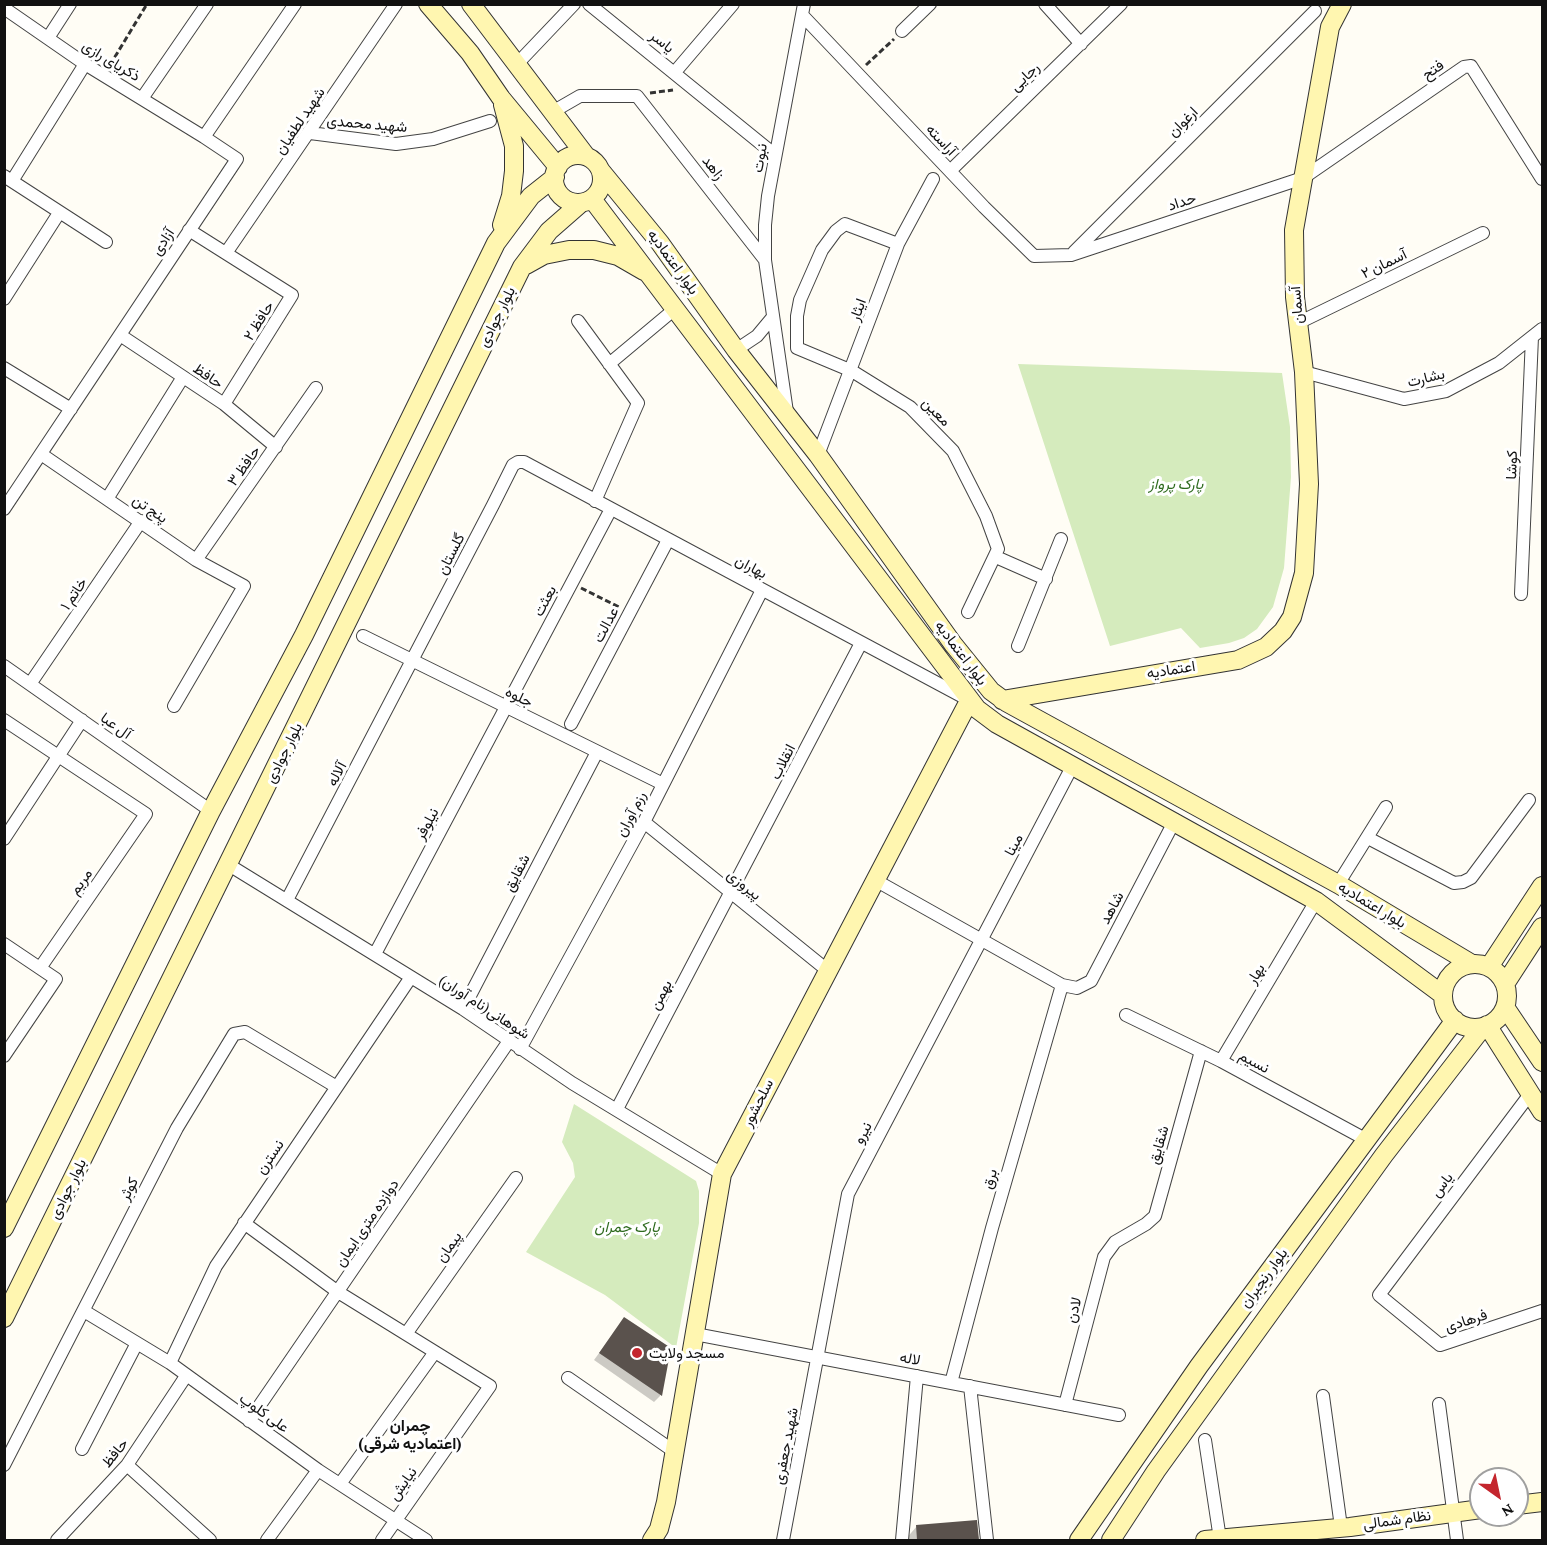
<!DOCTYPE html>
<html>
<head>
<meta charset="utf-8">
<style>
	body { margin:0 }
	#map { position:relative; width:1547px; height:1545px; overflow:hidden; background:#fffdf5; font-family:"Crimson Pro",serif }
	canvas { display:block }
	.frame { position:absolute; inset:0; border:6px solid #111; pointer-events:none }
	.north { position:absolute; left:1469px; top:1467px; width:60px; height:60px; box-sizing:border-box; background:#fff; border:2px solid #a0a0a0; border-radius:50%; rotate:147deg; font-size:16px; font-weight:700; line-height:24px; text-align:center; color:#111 }
	.north::after { content:''; display:block; margin:auto; width:21px; height:27px; background:#c4262e; clip-path:polygon(50% 0,100% 100%,50% 72%,0 100%) }
</style>
</head>
<body>
<div id="map">
<canvas width="1547" height="1545"></canvas>
<div class="frame"></div>
<div class="north">N</div>
</div>
<script>
const g = document.querySelector('canvas').getContext('2d');
g.lineJoin = 'round';
function fillPath(path, color) {
  g.fillStyle = color;
  g.fill(path, 'evenodd');
}
function shape(rows) {
  const path = new Path2D();
  for (const r of rows) {
    if (r.length === 3) {
      path.moveTo(r[0] + r[2], r[1]);
      path.arc(r[0], r[1], r[2], 0, 2 * Math.PI);
      continue;
    }
    path.moveTo(r[0], r[1]);
    for (let i = 2; i < r.length; i += 2) path.lineTo(r[i], r[i + 1]);
  }
  return path;
}
function strokePath(path, color, width, dash) {
  g.strokeStyle = color;
  g.lineWidth = width;
  g.lineCap = dash ? 'butt' : 'round';
  g.setLineDash(dash || []);
  g.stroke(path);
}
function drawText(font, color, halo, rows, align = 'center') {
  g.font = font + ' "Crimson Pro",Vazirmatn,serif';
  g.lineWidth = 6;
  g.setLineDash([]);
  g.textBaseline = 'middle';
  g.strokeStyle = halo;
  g.fillStyle = color;
  for (const [text, x, y, turn = 0] of rows) {
    g.save();
    g.translate(x, y);
    g.rotate((+turn || 0) * Math.PI / 180);
    g.textAlign = isNaN(turn) ? turn : align;
    if (halo) g.strokeText(text, 0, 0);
    g.fillText(text, 0, 0);
    g.restore();
  }
}
fillPath(shape([
	[1018,364,1282,373,1290,427,1291,477,1284,568,1273,607,1257,629,1244,638,1229,643,1200,648,1181,628,1110,646],
	[574,1104,696,1181,699,1191,699,1223,676,1348,605,1295,526,1252,575,1177,573,1163,562,1142]
]), '#d5ebbd');
fillPath(shape([
	[624,1319,669,1348,660,1396,654,1402,594,1360],
	[975,1522,979,1540,905,1540,917,1526]
]), '#0003');
fillPath(shape([
	[624,1317,671,1348,662,1396,599,1353],
	[977,1520,979,1540,917,1540,916,1525]
]), '#5a524d');
const street = shape([
	[589,4,775,155],
	[1045,4,1081,44],
	[4,8,85,64,204,137],
	[803,16,984,207,1034,256,1071,255,1303,178,1464,67,1471,66,1542,179],
	[902,31,930,4],
	[48,38,70,4],
	[517,64,574,4],
	[675,72,733,4],
	[143,97,207,4],
	[554,111,580,96,637,96,765,260],
	[310,133,396,144,433,139,490,121],
	[950,171,1121,4],
	[4,176,106,242],
	[12,181,85,64],
	[189,230,292,295,224,404],
	[898,244,845,224,836,231,822,250,800,300,797,316,797,348,852,371,910,407,953,451,986,516,998,549,968,612],
	[1074,252,1315,11],
	[226,253,396,4],
	[4,299,59,213],
	[578,321,638,403,595,501],
	[1298,323,1483,233],
	[120,335,224,404,276,447],
	[736,350,757,336,772,318],
	[609,364,676,308],
	[4,368,71,409],
	[1304,372,1404,399,1446,391,1499,363,1542,329],
	[787,412,765,260,765,225,768,196,804,4],
	[41,454,196,560,244,586,174,706],
	[818,455,898,244,933,179],
	[107,499,183,377],
	[4,509,237,159,204,137,295,4],
	[996,557,1046,579],
	[196,560,316,388],
	[1521,594,1532,337],
	[363,636,663,784],
	[1018,646,1061,539],
	[4,666,211,811],
	[30,684,141,521],
	[4,720,146,814,40,968],
	[571,724,668,540],
	[644,822,827,970],
	[1368,838,1454,883,1463,882,1471,878,1529,800],
	[4,839,82,720],
	[229,865,463,1009,572,1083,722,1174],
	[875,880,1062,985,1077,988,1091,981,1175,820],
	[1338,884,1386,807],
	[287,900,493,505,513,465,518,462,524,462,967,699],
	[4,944,56,979,4,1056],
	[375,954,611,509],
	[463,1009,597,752],
	[1126,1015,1221,1061,1365,1139],
	[520,1049,644,822,762,590],
	[1221,1061,1316,901],
	[1530,1094,1379,1295,1440,1345,1542,1311],
	[617,1109,861,643],
	[244,1223,338,1292,490,1386,382,1540],
	[84,1311,170,1363,318,1470,426,1540],
	[406,1334,516,1178],
	[695,1334,1119,1415],
	[170,1363,216,1266,411,977],
	[568,1378,675,1452],
	[951,1383,992,1228,1062,985],
	[970,1386,987,1540],
	[1323,1396,1341,1527],
	[1439,1404,1457,1540],
	[1065,1405,1104,1257,1115,1242,1146,1224,1155,1216,1201,1051],
	[249,1421,509,1041],
	[1205,1440,1220,1539],
	[82,1449,137,1343],
	[4,1465,177,1128,234,1034,245,1032,335,1086],
	[127,1465,210,1540],
	[340,1484,435,1352],
	[57,1540,127,1465,186,1376],
	[267,1540,318,1470],
	[783,1540,848,1194,1073,765],
	[902,1540,917,1376]
]);
const secondary = shape([
	[428,4,470,53,501,98,558,167],
	[471,4,586,156],
	[578,179,24],
	[601,171,660,243,736,350,818,455,953,644,991,691,1006,702,1338,884,1472,964],
	[592,199,977,709,997,724,1316,901,1443,995],
	[502,225,511,196,514,171,514,146,503,105],
	[526,265,544,255,569,250,594,250,618,256,644,271],
	[1002,700,1238,660,1266,647,1283,631,1292,617,1304,573,1309,484,1304,372,1295,297,1294,230,1330,27,1342,4],
	[1475,996,32],
	[1489,967,1542,886],
	[1505,984,1542,927],
	[1505,1007,1542,1062],
	[1487,1025,1542,1112],
	[4,1228,211,811,304,635,496,243,531,196,555,177],
	[4,1318,522,267,549,231,581,203],
	[1517,1505,1542,1502],
	[652,1540,659,1529,666,1502,722,1174,969,701],
	[1079,1540,1199,1366,1455,1020],
	[1111,1540,1156,1471,1384,1155,1483,1027],
	[1205,1540,1350,1527,1481,1509]
]);
strokePath(street, '#444', 14);
strokePath(secondary, '#333', 20);
strokePath(shape([
	[110,65,147,4],
	[866,65,894,39],
	[650,93,673,90],
	[581,588,619,607]
]), '#333', 3, [6, 3]);
strokePath(street, '#fff', 12);
strokePath(secondary, '#fff6b0', 18);
for (const [x, y, r, color] of [
	[637,1353,6,"#c4262e"]
]) {
  const dot = new Path2D();
  dot.arc(x, y, r, 0, 2 * Math.PI);
  g.fillStyle = color;
  g.fill(dot);
  strokePath(dot, '#fff', 2);
}
drawText('15px', '#111', '#fff', [
	["یاسر",662,42,38],
	["ذکریای رازی",111,61,31],
	["فتح",1433,70,-34],
	["رجایی",1025,77,-44],
	["شهید لطفیان",300,121,-56],
	["ارغوان",1183,122,-45],
	["شهید محمدی",367,124,5],
	["آراسته",941,140,47],
	["نبوت",760,158,-80],
	["زاهد",713,168,52],
	["حداد",1182,202,-18],
	["آزادی",163,242,-57],
	["بلوار اعتمادیه",673,262,54],
	["آسمان ۲",1384,264,-26],
	["آسمان",1297,305,-95],
	["ایثار",858,310,-70],
	["بلوار جوادی",497,317,-64],
	["حافظ ۲",259,321,-58],
	["حافظ",208,376,34],
	["بشارت",1426,378,-14],
	["معین",936,412,45],
	["کوشا",1512,465,-88],
	["حافظ ۳",244,466,-55],
	["پنج تن",150,509,34],
	["گلستان",451,554,-63],
	["بهاران",751,567,28],
	["خاتم ۱",74,594,-56],
	["بعثت",545,601,-62],
	["عدالت",606,625,-62],
	["بلوار اعتمادیه",961,653,53],
	["اعتمادیه",1171,670,-9],
	["جلوه",519,697,26],
	["آل عبا",116,726,35],
	["بلوار جوادی",284,753,-64],
	["انقلاب",783,762,-63],
	["آلاله",337,774,-62],
	["رزم آوران",631,814,-63],
	["نیلوفر",427,824,-62],
	["مینا",1014,845,-62],
	["شقایق",517,873,-63],
	["مریم",81,882,-55],
	["پیروزی",744,885,39],
	["بلوار اعتمادیه",1372,905,31],
	["شاهد",1112,908,-62],
	["بهار",1256,974,-59],
	["بهمن",661,995,-62],
	["شوهانی(نام آوران)",484,1007,33],
	["نسیم",1254,1062,28],
	["سلحشور",758,1103,-63],
	["نیرو",863,1133,-62],
	["شقایق",1159,1145,-74],
	["نسترن",270,1157,-56],
	["برق",990,1179,-74],
	["یاس",1442,1185,-53],
	["بلوار جوادی",68,1189,-64],
	["کوثر",129,1189,-63],
	["دوازده متری ایمان",367,1223,-56],
	["پیمان",449,1247,-55],
	["بلوار رنجبران",1264,1278,-54],
	["لادن",1074,1310,-75],
	["فرهادی",1466,1321,-18],
	["لاله",910,1359,11],
	["علی کلوپ",264,1413,35],
	["شهید جعفری",786,1446,-79],
	["حافظ",115,1453,-51],
	["نیایش",403,1484,-55],
	["نظام شمالی",1397,1520,-8]
]);
drawText('italic 15px', '#2f6b1f', '#fff', [
	["پارک پرواز",1176,484],
	["پارک چمران",627,1227]
]);
drawText('15px', '#111', '#fff', [
	["مسجد ولایت",649,1353]
], 'left');
drawText('bold 16px', '#111', '#fff', [
	["چمران",410,1426],
	["(اعتمادیه شرقی)",410,1444]
]);
</script>
</body>
</html>
